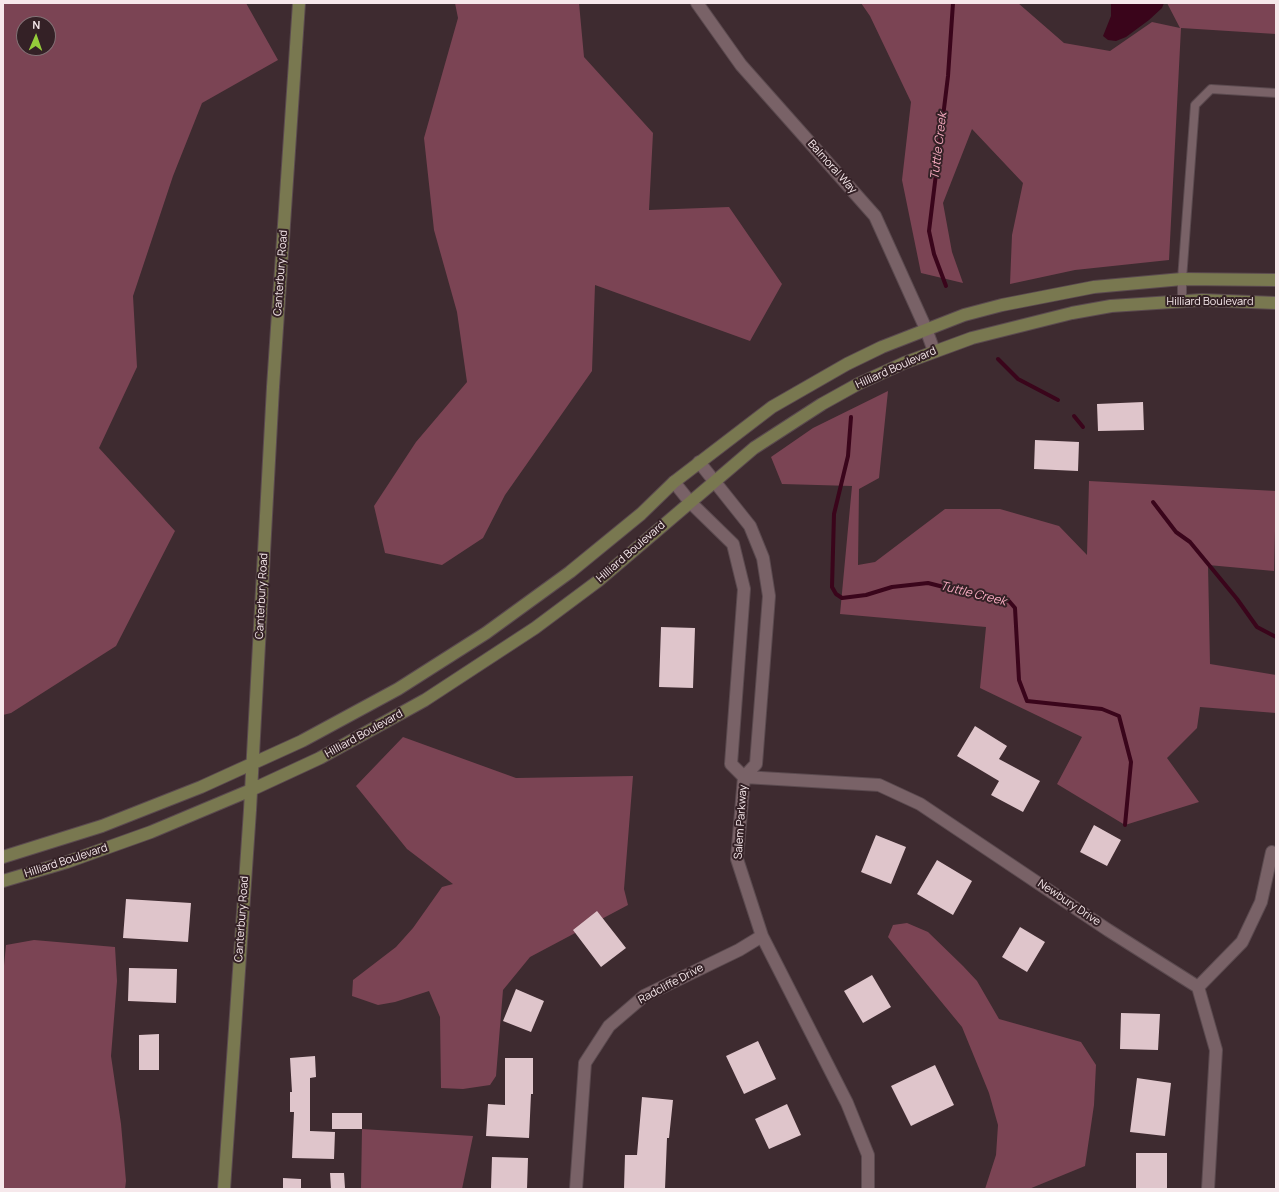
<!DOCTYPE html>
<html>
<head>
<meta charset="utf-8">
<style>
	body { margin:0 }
	#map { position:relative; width:1279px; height:1192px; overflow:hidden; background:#3e2b30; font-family:Manrope,sans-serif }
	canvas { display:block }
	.frame { position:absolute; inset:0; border:4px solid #f6e8eb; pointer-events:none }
	.north { position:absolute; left:16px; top:16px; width:40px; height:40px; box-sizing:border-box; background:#342126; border:1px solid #827175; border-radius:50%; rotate:2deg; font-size:11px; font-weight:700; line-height:16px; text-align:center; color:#f6e8eb }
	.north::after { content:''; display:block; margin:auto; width:14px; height:18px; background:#95cc3b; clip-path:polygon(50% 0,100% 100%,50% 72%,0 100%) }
</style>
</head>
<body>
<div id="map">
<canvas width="1279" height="1192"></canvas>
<div class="frame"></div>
<div class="north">N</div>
</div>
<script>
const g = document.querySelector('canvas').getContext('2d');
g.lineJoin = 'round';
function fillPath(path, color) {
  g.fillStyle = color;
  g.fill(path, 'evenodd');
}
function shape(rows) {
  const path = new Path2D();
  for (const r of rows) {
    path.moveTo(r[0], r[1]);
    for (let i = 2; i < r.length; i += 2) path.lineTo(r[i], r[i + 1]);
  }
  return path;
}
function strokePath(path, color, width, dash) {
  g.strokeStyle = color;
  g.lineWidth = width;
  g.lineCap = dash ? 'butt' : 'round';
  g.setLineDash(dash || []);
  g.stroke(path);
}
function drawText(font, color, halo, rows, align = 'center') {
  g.font = font + ' Manrope,sans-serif';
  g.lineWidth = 4;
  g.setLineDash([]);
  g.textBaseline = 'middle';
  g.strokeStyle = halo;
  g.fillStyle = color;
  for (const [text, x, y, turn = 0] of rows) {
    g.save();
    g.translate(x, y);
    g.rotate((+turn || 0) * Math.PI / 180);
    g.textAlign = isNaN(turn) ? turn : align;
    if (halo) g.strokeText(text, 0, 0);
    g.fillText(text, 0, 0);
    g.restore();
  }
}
fillPath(shape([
	[3,3,246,3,278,60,202,103,173,176,133,296,137,367,99,448,175,531,116,646,11,713,3,715],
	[24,24,48,24,48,48,24,48],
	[455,3,579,3,584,57,653,133,649,210,729,207,782,284,750,341,595,285,592,371,505,495,483,538,442,565,385,553,374,506,416,442,467,382,457,312,434,230,424,138,458,18],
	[861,3,1018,3,1064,43,1110,51,1152,22,1180,28,1167,3,1276,3,1276,34,1181,28,1169,260,1075,270,1010,284,1012,235,1023,183,972,129,943,203,952,252,963,283,921,273,902,180,911,102,870,16],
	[888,391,879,478,859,489,858,565,875,562,945,509,1000,509,1059,526,1087,555,1089,481,1276,491,1274,571,1208,565,1210,664,1276,675,1276,713,1200,707,1197,728,1167,758,1199,802,1125,825,1057,784,1082,737,980,688,986,627,840,614,852,486,782,484,771,457,813,428],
	[403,737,516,778,633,776,624,889,628,905,530,957,503,990,496,1076,490,1085,463,1089,441,1088,440,1017,429,991,395,1002,378,1005,352,996,353,980,396,947,413,928,442,887,453,884,407,849,356,786],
	[907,923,928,932,963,966,977,981,999,1019,1081,1042,1096,1065,1094,1105,1085,1166,1029,1189,985,1189,996,1155,998,1125,989,1093,962,1027,888,937,893,925],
	[34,940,115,947,117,981,111,1056,121,1124,126,1181,125,1189,3,1189,3,976,6,945],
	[362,1129,473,1136,462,1189,361,1189]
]), '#7b4454');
fillPath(shape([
	[1111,3,1164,3,1162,8,1149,20,1126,37,1116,41,1108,40,1103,36,1111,16]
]), '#3a051b');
strokePath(shape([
	[946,286,934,254,929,231,948,76,953,3],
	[998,359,1018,379,1058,400],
	[1074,416,1083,427],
	[851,417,848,456,834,514,832,587,836,594,842,598,866,595,892,587,928,583,979,596,1009,601,1015,608,1019,680,1027,701,1102,709,1119,716,1131,762,1125,825],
	[1153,502,1176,532,1190,542,1237,599,1257,627,1276,637]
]), '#3a051b', 4);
fillPath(shape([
	[1143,402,1144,430,1098,431,1097,404],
	[1035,440,1079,442,1078,471,1034,469],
	[661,627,695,628,693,688,659,687],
	[975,726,1007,746,999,759,1040,781,1023,812,991,795,999,781,957,756],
	[1094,825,1121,840,1107,866,1080,852],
	[876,835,906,847,891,884,861,872],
	[937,860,972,881,953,915,917,894],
	[126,899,191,903,188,942,123,938],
	[597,911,626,948,601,967,573,930],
	[1020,927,1045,942,1027,972,1002,957],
	[129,968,177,969,176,1003,128,1001],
	[872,975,891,1007,863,1023,844,991],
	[516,989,544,1001,531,1032,503,1021],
	[1121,1013,1160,1014,1158,1050,1120,1049],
	[159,1034,159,1070,139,1070,139,1035],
	[758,1041,776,1079,744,1094,726,1056],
	[315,1056,316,1077,310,1078,310,1131,335,1132,334,1159,292,1158,294,1112,290,1112,290,1092,292,1092,290,1058],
	[505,1058,533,1058,533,1094,531,1094,529,1138,486,1136,488,1104,505,1105],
	[935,1065,954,1105,911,1126,891,1086],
	[1137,1078,1171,1083,1165,1136,1130,1132],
	[642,1097,673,1100,669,1138,667,1138,665,1189,624,1189,625,1155,637,1155],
	[787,1104,801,1135,769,1149,755,1119],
	[332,1113,362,1113,362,1129,332,1129],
	[1136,1153,1167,1153,1167,1189,1136,1189],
	[492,1157,528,1158,527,1189,491,1188],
	[330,1173,344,1173,345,1188,331,1189],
	[283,1178,301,1179,301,1189,283,1189]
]), '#dfc5cb');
const lane = shape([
	[1182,301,1182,279,1195,105,1211,89,1276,93]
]);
const street = shape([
	[697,3,741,65,875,216,926,329,934,351],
	[699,462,750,526,763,558,769,596,756,764,744,777],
	[674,482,690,502,733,544,744,589,731,764,744,777],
	[744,777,879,785,920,804,1108,930,1198,987,1216,1050,1208,1189],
	[744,777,737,859,762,936,847,1103,868,1155,868,1189],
	[1198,987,1242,942,1261,902,1272,852],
	[576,1189,585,1063,609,1026,644,996,739,950,762,936]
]);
const secondary = shape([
	[3,857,102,826,201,787,302,741,398,689,486,633,570,572,641,514,674,482,772,407,847,364,882,347,964,315,1002,305,1094,287,1182,279,1276,280],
	[3,881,67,862,151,832,251,790,320,758,425,700,535,628,598,581,754,448,822,404,858,384,904,363,972,338,1072,313,1111,306,1202,300,1276,303],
	[224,1189,250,810,273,387,299,3]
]);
strokePath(lane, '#5b4a4f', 10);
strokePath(street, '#5b4a4f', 14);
strokePath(secondary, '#5b4a4f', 14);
strokePath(lane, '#796267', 8);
strokePath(street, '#796267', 12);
strokePath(secondary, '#797850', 12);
drawText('11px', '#f6e8eb', '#342126', [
	["Balmoral Way",832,167,48],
	["Canterbury Road",281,273,-86],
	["Hilliard Boulevard",1210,302],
	["Hilliard Boulevard",896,368,-24],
	["Hilliard Boulevard",631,552,-41],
	["Canterbury Road",262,596,-87],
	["Hilliard Boulevard",364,734,-29],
	["Salem Parkway",741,822,-86],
	["Hilliard Boulevard",66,861,-18],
	["Newbury Drive",1069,903,34],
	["Canterbury Road",242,919,-86],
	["Radcliffe Drive",671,984,-28]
]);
drawText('italic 12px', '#f6aabf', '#342126', [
	["Tuttle Creek",939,146,-83],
	["Tuttle Creek",973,594,14]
]);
</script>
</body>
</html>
